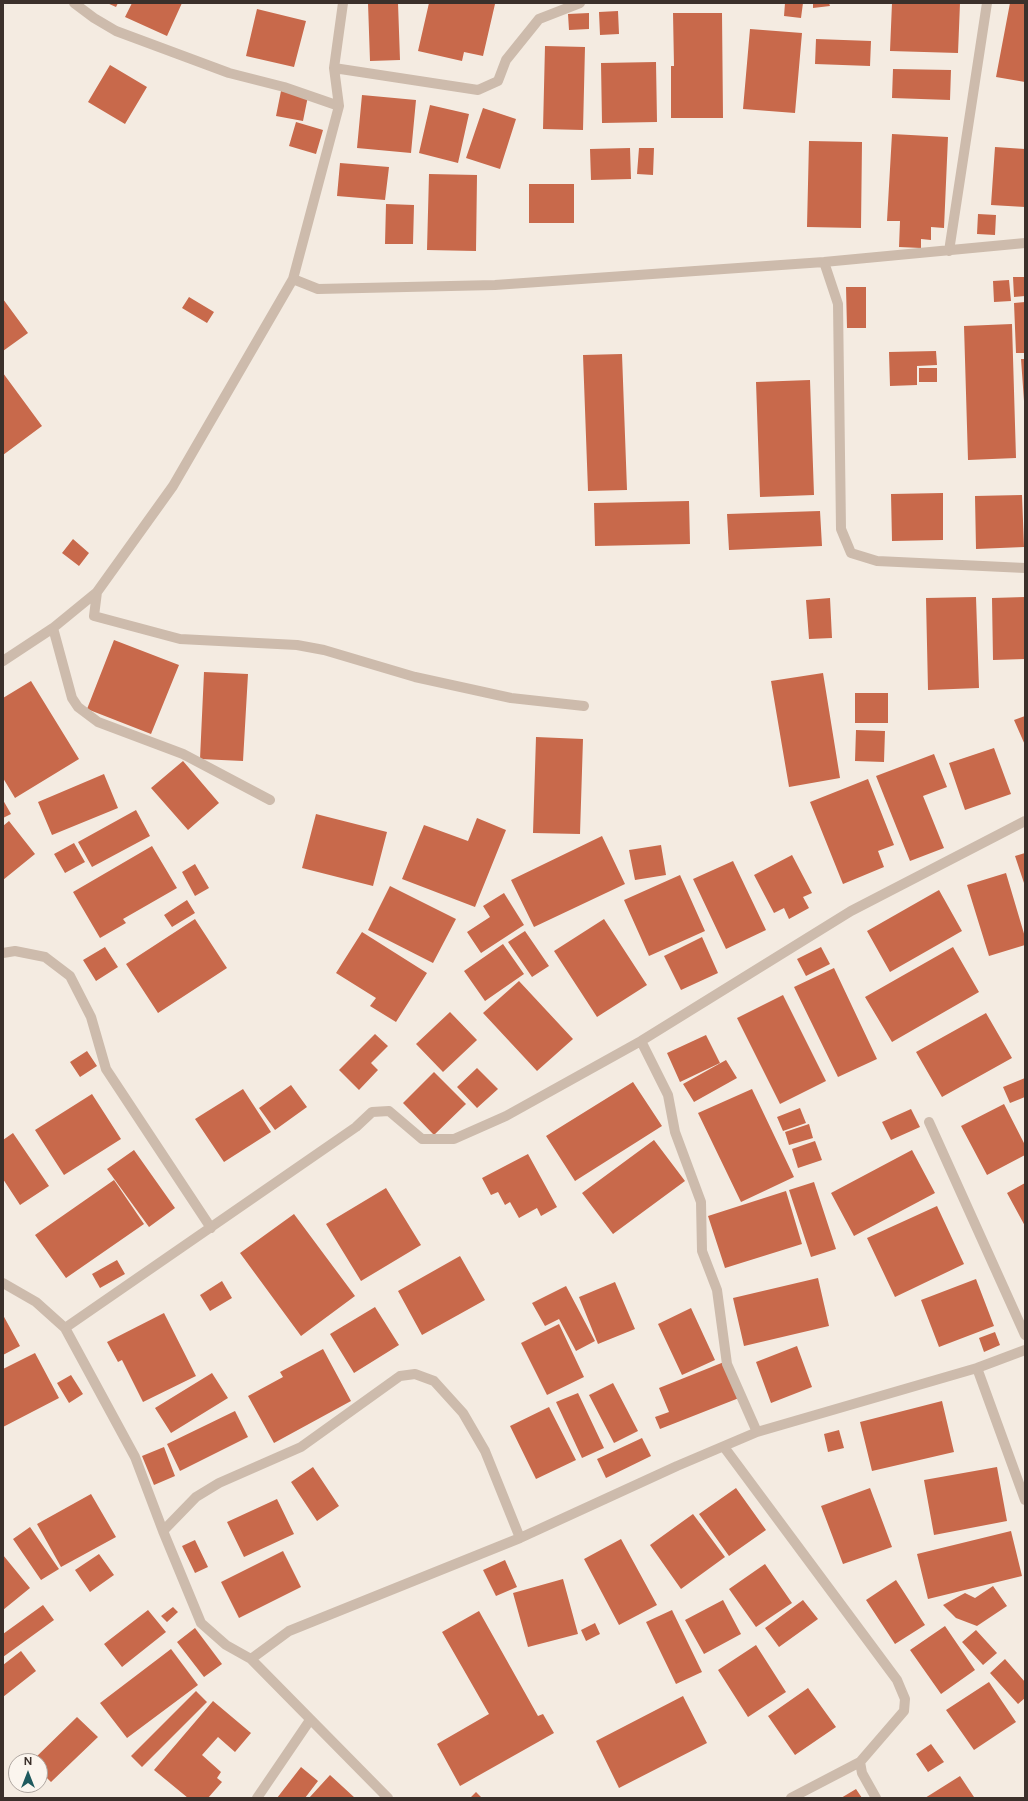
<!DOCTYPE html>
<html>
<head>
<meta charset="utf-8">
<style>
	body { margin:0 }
	#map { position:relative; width:1028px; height:1801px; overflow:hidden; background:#f4ebe1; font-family:Figtree,sans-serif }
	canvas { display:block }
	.frame { position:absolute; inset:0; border:4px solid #3b302b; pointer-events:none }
	.north { position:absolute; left:8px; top:1753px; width:40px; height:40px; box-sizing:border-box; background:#fbf5ee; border:1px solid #aea6a0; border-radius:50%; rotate:0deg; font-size:11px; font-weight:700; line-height:16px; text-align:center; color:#3b302b }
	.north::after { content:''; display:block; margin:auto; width:14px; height:18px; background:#1f5a5e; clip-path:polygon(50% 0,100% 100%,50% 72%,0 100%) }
</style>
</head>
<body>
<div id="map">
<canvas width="1028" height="1801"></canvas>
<div class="frame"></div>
<div class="north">N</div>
</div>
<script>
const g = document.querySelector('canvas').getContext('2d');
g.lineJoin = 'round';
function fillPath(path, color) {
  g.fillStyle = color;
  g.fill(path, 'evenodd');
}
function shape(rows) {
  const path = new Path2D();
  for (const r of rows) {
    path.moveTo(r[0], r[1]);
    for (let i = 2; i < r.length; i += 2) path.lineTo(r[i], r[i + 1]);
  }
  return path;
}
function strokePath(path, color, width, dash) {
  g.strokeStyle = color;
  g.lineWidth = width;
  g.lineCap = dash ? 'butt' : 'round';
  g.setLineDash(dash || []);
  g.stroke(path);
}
fillPath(shape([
	[107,3,118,3,116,7],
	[132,3,182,3,167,36,125,17],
	[368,3,398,3,400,60,370,61],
	[429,3,495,4,483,56,464,52,462,61,418,51],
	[785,3,803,3,801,18,784,16],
	[813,3,829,3,830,6,813,8],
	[892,3,960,3,958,53,890,51],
	[1010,3,1025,3,1025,82,996,77],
	[257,9,306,21,294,67,246,56],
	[618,11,619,34,600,35,599,12],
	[589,13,589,29,569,30,568,14],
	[673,13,722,13,723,118,671,118,671,66,674,66],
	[750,29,802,33,795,113,743,109],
	[816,39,871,41,870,66,815,64],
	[545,46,585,47,583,130,543,129],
	[656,62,657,122,602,123,601,63],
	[110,65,147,87,125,124,88,102],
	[893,69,951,70,950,100,892,98],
	[281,91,308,96,303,121,276,116],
	[362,95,416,100,411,153,357,148],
	[430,105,469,114,458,163,419,153],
	[483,108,516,119,500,169,466,158],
	[296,122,323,130,316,154,289,146],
	[892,134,948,137,944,228,931,227,931,240,921,239,921,248,899,247,900,221,887,221],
	[809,141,862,142,861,228,807,227],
	[995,147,1025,149,1025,207,991,205],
	[630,148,631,179,591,180,590,149],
	[639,148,654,148,653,175,637,174],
	[340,163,389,167,385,200,337,196],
	[429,174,477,175,476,251,427,250],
	[529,184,574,184,574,223,529,223],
	[386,204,414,205,413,244,385,244],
	[978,214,996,215,995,235,977,234],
	[1013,277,1025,277,1025,296,1014,297],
	[1009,280,1011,301,994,302,993,281],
	[846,287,866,287,866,328,847,328],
	[189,297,214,312,207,323,182,308],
	[3,299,28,333,3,351],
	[1025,302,1025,353,1016,353,1014,303],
	[1012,324,1016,458,968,460,964,326],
	[936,351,937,365,917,366,917,385,890,386,889,352],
	[622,354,627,490,588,491,583,355],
	[1021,359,1025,359,1025,401,1024,401],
	[919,368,937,368,937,382,919,382],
	[3,373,42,426,3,455],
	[810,380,814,495,760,497,756,382],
	[943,493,943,540,892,541,891,494],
	[1022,495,1024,547,976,549,975,496],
	[689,501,690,544,595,546,594,503],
	[820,511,822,546,729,550,727,514],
	[73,539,89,553,79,566,62,553],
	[976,597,979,688,928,690,926,598],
	[1025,597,1025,659,993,660,992,598],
	[830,598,832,638,809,639,806,600],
	[114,640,179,665,151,734,87,709],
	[204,672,248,674,243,761,200,759],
	[823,673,840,778,789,787,771,681],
	[31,681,79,759,15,798,3,778,3,698],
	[855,693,888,693,888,723,855,723],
	[1025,716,1025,745,1014,720],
	[856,730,885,731,884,762,855,761],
	[536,737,583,739,580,834,533,833],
	[994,748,1011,794,965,810,949,763],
	[934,754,947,787,923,796,944,848,910,861,876,776],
	[183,761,219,803,188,830,151,788],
	[104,774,118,808,52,835,38,802],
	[868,779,894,845,878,851,884,867,843,884,810,802],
	[3,800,11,814,3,818],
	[136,810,150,836,92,867,78,842],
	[316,814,387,832,373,886,302,868],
	[477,818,506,830,475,907,402,879,424,825,468,841],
	[9,821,35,854,3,880,3,826],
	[602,836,625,884,534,927,511,880],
	[74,843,85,862,65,873,54,854],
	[661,845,666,875,635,880,629,850],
	[152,846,177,888,123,919,126,923,100,938,73,892],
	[1025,853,1025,886,1015,856],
	[792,855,812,893,803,897,809,908,789,919,784,908,774,913,754,875],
	[733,861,766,930,726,949,693,879],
	[195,864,209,888,195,896,182,872],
	[1006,873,1025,937,1025,945,989,956,967,885],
	[680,875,705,931,649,956,624,900],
	[390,886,456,919,433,963,368,930],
	[939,890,962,931,890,972,867,931],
	[504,893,524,925,481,953,467,932,490,917,483,906],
	[187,900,195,913,172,927,164,915],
	[195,919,227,968,158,1013,126,964],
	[604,919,647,985,597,1017,554,951],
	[525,931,549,966,532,977,508,942],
	[362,932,427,973,396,1022,370,1006,376,998,336,973],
	[702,937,718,973,681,990,664,956],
	[503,944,524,974,485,1001,464,971],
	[105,947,118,967,96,981,83,960],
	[821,947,830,964,806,976,797,959],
	[953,947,979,992,892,1042,865,997],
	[834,968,877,1059,838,1077,794,987],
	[519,981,573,1039,537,1071,483,1013],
	[783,995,826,1081,780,1104,737,1018],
	[450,1012,477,1040,443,1072,416,1044],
	[986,1013,1012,1058,942,1097,916,1052],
	[375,1034,388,1046,371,1063,378,1070,359,1090,339,1070],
	[706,1035,720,1063,680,1082,667,1053],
	[87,1051,97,1066,80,1077,70,1062],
	[726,1060,737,1078,694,1102,683,1084],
	[477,1068,498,1089,477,1108,457,1087],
	[434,1072,466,1104,434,1135,403,1103],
	[1025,1078,1025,1097,1010,1103,1003,1087],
	[633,1082,662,1126,575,1181,546,1136],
	[291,1085,307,1107,275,1130,259,1108],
	[243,1089,271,1132,224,1162,195,1119],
	[752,1089,794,1177,741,1202,698,1113],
	[92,1094,121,1139,64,1175,35,1130],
	[1004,1104,1025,1145,1025,1155,987,1175,961,1126],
	[800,1108,806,1123,783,1131,777,1117],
	[911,1109,920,1127,891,1140,882,1122],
	[809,1124,813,1138,789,1145,785,1132],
	[13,1133,49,1186,20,1205,3,1179,3,1140],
	[654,1140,685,1181,613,1234,582,1193],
	[815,1141,822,1160,798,1168,792,1149],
	[134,1150,175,1208,149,1227,107,1169],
	[912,1150,935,1193,854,1236,831,1193],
	[528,1154,557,1207,541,1216,537,1208,519,1218,510,1202,505,1205,498,1192,491,1195,482,1178],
	[114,1180,144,1224,66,1278,35,1235],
	[814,1182,836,1249,811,1257,789,1190],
	[1025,1183,1025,1226,1007,1193],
	[386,1188,421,1245,361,1281,326,1224],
	[786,1191,802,1244,725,1268,708,1216],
	[937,1206,964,1264,895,1297,867,1238],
	[294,1214,355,1296,301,1336,240,1253],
	[460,1256,485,1300,422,1335,398,1291],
	[117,1260,125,1274,100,1288,92,1274],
	[818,1278,829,1326,744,1346,733,1298],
	[976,1279,994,1326,939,1347,921,1300],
	[222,1281,232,1298,210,1311,200,1295],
	[615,1282,635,1329,598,1344,579,1297],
	[566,1286,595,1341,576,1351,559,1319,545,1326,532,1303],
	[375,1307,399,1345,354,1373,330,1334],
	[691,1308,715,1360,682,1375,658,1324],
	[164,1313,196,1376,143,1402,122,1360,118,1362,107,1342],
	[3,1315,20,1346,3,1355],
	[559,1324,584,1377,547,1395,521,1343],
	[995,1332,1000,1345,984,1352,979,1338],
	[797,1346,812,1387,771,1403,756,1362],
	[323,1349,351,1401,274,1443,248,1396,283,1377,280,1372],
	[35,1353,59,1398,3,1427,3,1369],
	[724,1362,739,1398,660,1429,655,1417,669,1412,659,1388],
	[212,1373,228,1398,171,1433,155,1408],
	[71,1375,83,1394,69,1403,57,1383],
	[613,1383,638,1431,614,1443,589,1395],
	[578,1393,604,1448,582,1458,556,1402],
	[942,1401,954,1452,872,1471,860,1422],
	[549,1407,576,1460,536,1479,510,1426],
	[235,1411,248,1437,180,1471,167,1444],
	[839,1430,844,1448,828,1452,824,1434],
	[642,1438,651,1456,606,1478,597,1459],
	[164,1447,175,1476,154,1485,142,1456],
	[313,1467,339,1506,317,1521,291,1482],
	[997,1467,1007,1521,934,1535,924,1480],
	[736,1488,766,1530,729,1556,699,1514],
	[870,1488,892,1547,843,1564,821,1506],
	[91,1494,116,1537,61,1567,37,1524],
	[277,1499,294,1534,244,1557,227,1522],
	[693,1514,725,1557,681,1589,650,1545],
	[30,1527,59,1569,41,1580,13,1539],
	[1011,1531,1022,1576,928,1599,917,1554],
	[621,1539,657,1605,619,1625,584,1559],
	[195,1540,208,1567,195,1573,182,1546],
	[283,1551,301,1587,239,1618,221,1582],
	[99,1554,114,1575,90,1592,75,1570],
	[3,1555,30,1588,3,1610],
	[505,1560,517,1587,496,1596,483,1570],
	[765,1564,792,1603,756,1627,729,1589],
	[563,1579,578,1634,528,1647,513,1593],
	[896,1580,925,1625,895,1644,866,1600],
	[993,1586,1007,1606,977,1626,956,1618,943,1605,965,1593,975,1598],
	[723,1600,741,1634,704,1654,685,1620],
	[803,1600,818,1619,779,1647,765,1628],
	[43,1605,54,1620,3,1657,3,1634],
	[173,1607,178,1612,167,1622,161,1616],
	[148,1610,166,1632,122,1667,104,1644],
	[672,1610,702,1672,676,1684,646,1622],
	[479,1611,538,1716,543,1714,554,1733,460,1786,437,1744,489,1714,442,1632],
	[595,1623,600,1634,586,1641,581,1630],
	[945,1626,975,1670,941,1694,910,1650],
	[195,1628,222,1664,204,1677,177,1642],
	[976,1630,997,1653,983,1665,962,1642],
	[756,1645,786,1692,748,1717,718,1670],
	[171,1649,198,1685,127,1738,100,1703],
	[21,1651,36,1671,3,1697,3,1665],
	[1005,1659,1025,1682,1025,1698,1018,1704,990,1673],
	[989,1682,1016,1722,974,1750,946,1710],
	[808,1688,836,1727,795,1755,768,1716],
	[196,1691,207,1702,142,1767,131,1756],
	[683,1696,707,1743,619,1788,596,1741],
	[213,1701,251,1733,235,1752,218,1737,202,1755,221,1772,217,1778,222,1782,208,1798,188,1798,154,1770],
	[77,1717,98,1737,51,1782,40,1771,40,1761,32,1761],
	[931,1744,944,1762,928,1772,916,1754],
	[301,1767,318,1781,305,1798,277,1798],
	[330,1775,355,1798,309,1798],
	[960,1776,974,1797,971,1798,925,1798],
	[856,1789,862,1798,841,1798],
	[476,1792,482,1798,470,1798]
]), '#c8694b');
strokePath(shape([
	[74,3,94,18,116,31,229,73,284,87,339,106],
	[334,68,478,90,498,81,506,60,539,19,580,3],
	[949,251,987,3],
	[824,262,838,304,841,529,851,553,877,561,1025,568],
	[293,279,318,289,495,285,824,262,1025,243],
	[97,592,94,616,180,639,297,645,324,650,415,677,511,698,584,706],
	[53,628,72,698,78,707,98,722,183,754,270,800],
	[3,661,53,628,97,592,173,486,293,279,339,106,334,68,343,3],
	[3,953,15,951,45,957,70,976,91,1017,106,1069,211,1228],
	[641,1041,668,1095,675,1132,701,1202,702,1251,717,1290,727,1364,757,1432],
	[929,1122,1025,1335],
	[3,1283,36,1302,65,1328,135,1457,163,1531,201,1623,226,1645,251,1659,388,1798],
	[65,1328,356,1127,372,1112,389,1111,422,1139,454,1139,506,1116,641,1041,851,911,1025,821],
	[977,1368,1025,1500],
	[724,1447,897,1680,905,1699,904,1711,860,1762,791,1798],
	[163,1531,196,1497,219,1483,301,1447,400,1376,415,1374,434,1381,463,1413,485,1451,520,1538],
	[251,1659,289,1631,520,1538,677,1466,757,1432,977,1368,1025,1350],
	[860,1762,862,1773,876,1798],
	[257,1798,310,1720]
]), '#cdbbac', 10);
</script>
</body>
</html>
